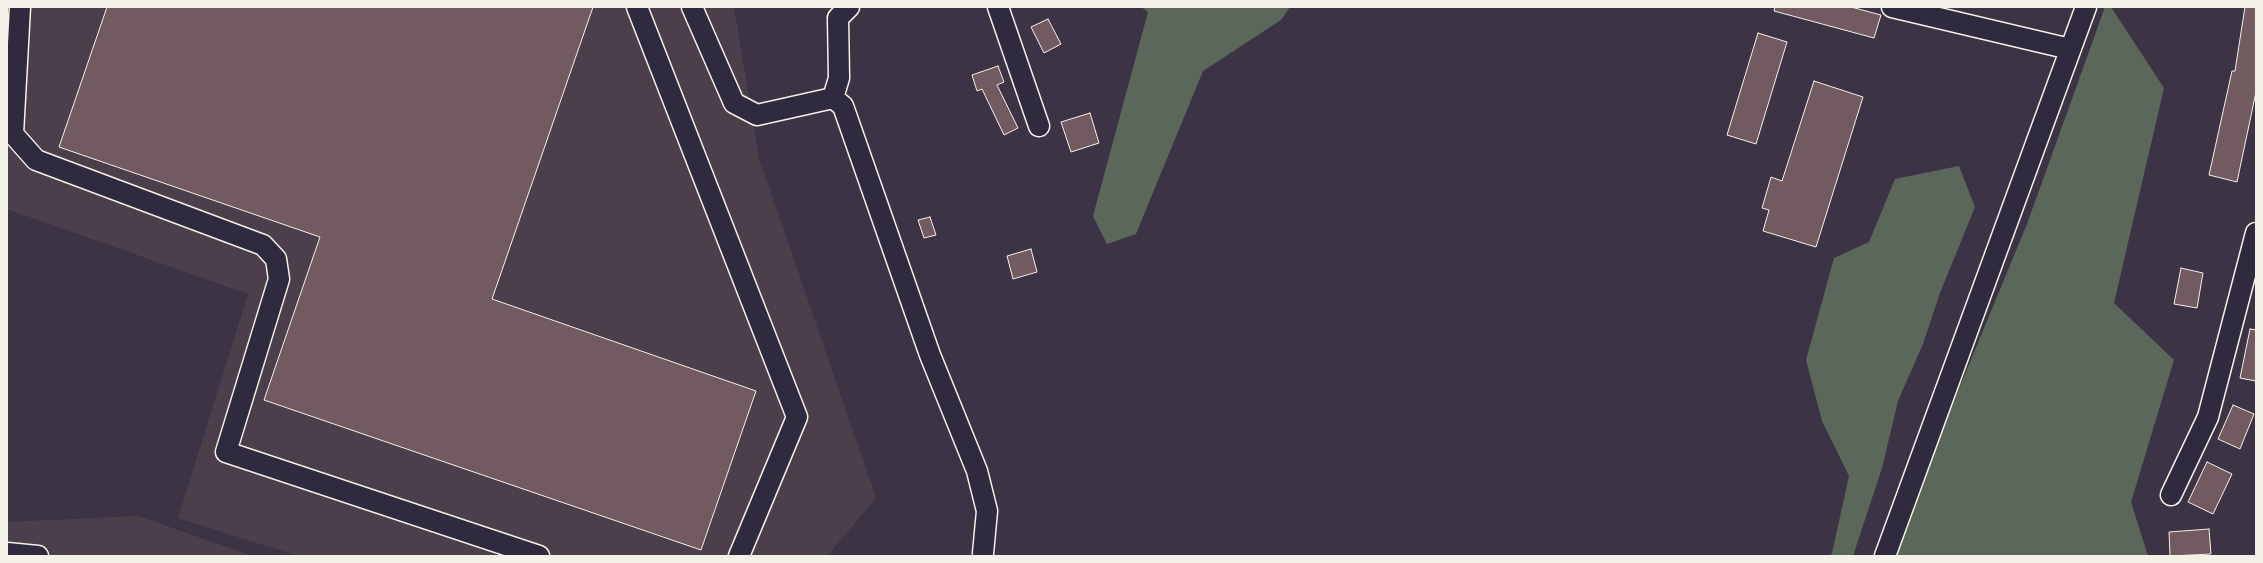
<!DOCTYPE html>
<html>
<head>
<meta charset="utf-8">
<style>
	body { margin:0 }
	#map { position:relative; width:2263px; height:563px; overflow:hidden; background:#3c3444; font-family:"Shantell Sans",sans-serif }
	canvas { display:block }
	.frame { position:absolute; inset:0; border:8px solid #f4f1e8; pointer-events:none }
</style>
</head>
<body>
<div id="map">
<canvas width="2263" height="563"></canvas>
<div class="frame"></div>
</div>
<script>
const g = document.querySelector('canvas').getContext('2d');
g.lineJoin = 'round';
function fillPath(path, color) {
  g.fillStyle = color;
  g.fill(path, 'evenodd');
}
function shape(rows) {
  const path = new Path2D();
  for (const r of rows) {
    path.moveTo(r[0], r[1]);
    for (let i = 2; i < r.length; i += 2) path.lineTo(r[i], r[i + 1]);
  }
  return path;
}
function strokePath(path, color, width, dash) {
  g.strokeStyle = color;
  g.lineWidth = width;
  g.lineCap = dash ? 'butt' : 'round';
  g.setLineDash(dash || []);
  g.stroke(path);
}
fillPath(shape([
	[7,7,734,7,759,158,876,498,827,556,298,556,178,518,248,294,7,209],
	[138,516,253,556,7,556,7,522]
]), '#4c3f4c');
fillPath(shape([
	[1141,7,1290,7,1281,20,1203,71,1136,234,1107,244,1093,216,1148,12],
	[2105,7,2111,7,2164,88,2114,303,2174,360,2131,502,2148,556,1893,556,1925,471,2027,224],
	[1959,166,1975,207,1940,293,1923,344,1898,401,1882,468,1853,556,1830,556,1832,553,1849,476,1822,421,1806,360,1834,258,1869,242,1895,179]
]), '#5c675b');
const building = shape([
	[107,7,593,7,492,299,756,391,701,550,264,400,320,237,59,147,107,7],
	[1775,7,1851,7,1881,15,1874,38,1774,11,1775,7],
	[2245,7,2256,7,2256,92,2237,182,2209,175,2232,71,2235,71,2245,7],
	[1048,19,1061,44,1044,53,1031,27,1048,19],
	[1758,33,1787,42,1756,144,1727,135,1758,33],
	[998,66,1004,82,997,85,1018,128,1004,135,982,89,977,91,972,75,998,66],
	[1814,81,1863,97,1816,247,1763,231,1769,210,1762,208,1771,177,1782,181,1814,81],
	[1090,113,1099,143,1071,152,1061,122,1090,113],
	[930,217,936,235,924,238,918,220,930,217],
	[1031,249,1037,272,1013,279,1007,256,1031,249],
	[2181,268,2203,273,2197,308,2174,304,2181,268],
	[2250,329,2256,330,2256,381,2240,378,2250,329],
	[2233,405,2254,414,2240,449,2218,439,2233,405],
	[2207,462,2232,474,2213,514,2188,502,2207,462],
	[2209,529,2211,554,2170,556,2169,532,2209,529]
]);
fillPath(building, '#715a60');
strokePath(building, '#f4f1e8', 1);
const minor = shape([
	[20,7,13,134,36,160,263,245,276,259,279,279,226,452,539,556],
	[637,7,797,417,739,556],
	[692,7,734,103,757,115,833,98,843,106,930,355,977,471,987,511,983,553],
	[998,7,1039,126],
	[1892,7,2070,49],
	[833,98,839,78,838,18,849,7],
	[2171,495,2208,417,2256,233],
	[7,553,38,556],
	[1885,556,2086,7]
]);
strokePath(minor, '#f4f1e8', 23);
strokePath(minor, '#2f2a3d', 20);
</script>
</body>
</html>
